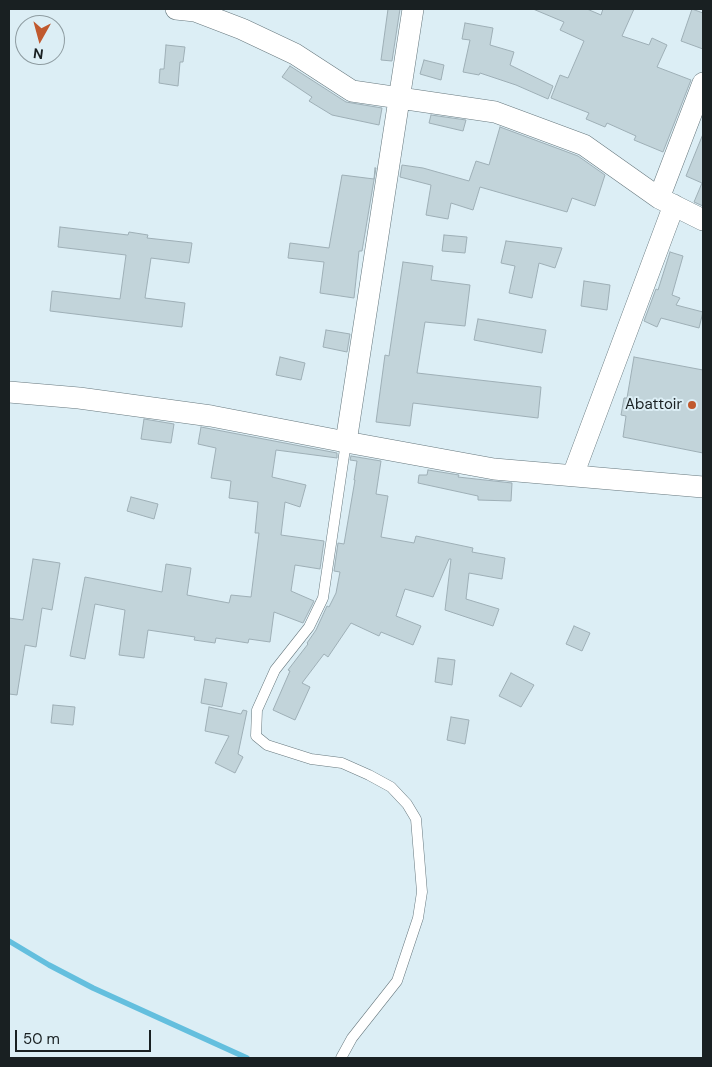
<!DOCTYPE html>
<html>
<head>
<meta charset="utf-8">
<style>
	body { margin:0 }
	#map { position:relative; width:712px; height:1067px; overflow:hidden; background:#dceef5; font-family:"DM Sans",sans-serif }
	canvas { display:block }
	.frame { position:absolute; inset:0; border:10px solid #192022; pointer-events:none }
	.north { position:absolute; left:15px; top:15px; width:50px; height:50px; box-sizing:border-box; background:#dceef5; border:1px solid #8e9ca1; border-radius:50%; rotate:187deg; font-size:14px; font-weight:700; line-height:20px; text-align:center; color:#192022 }
	.north::after { content:''; display:block; margin:auto; width:18px; height:22px; background:#c0592e; clip-path:polygon(50% 0,100% 100%,50% 72%,0 100%) }
	.scale { position:absolute; left:15px; top:1030px; width:136px; height:22px; box-sizing:border-box; border:2px solid #192022; border-top:0; padding-left:6px; font-size:15px; line-height:18px; white-space:nowrap; color:#192022; -webkit-text-stroke:4px #dceef5; paint-order:stroke }
</style>
</head>
<body>
<div id="map">
<canvas width="712" height="1067"></canvas>
<div class="frame"></div>
<div class="north">N</div>
<div class="scale">50 m</div>
</div>
<script>
const g = document.querySelector('canvas').getContext('2d');
g.lineJoin = 'round';
function shape(rows) {
  const path = new Path2D();
  for (const r of rows) {
    path.moveTo(r[0], r[1]);
    for (let i = 2; i < r.length; i += 2) path.lineTo(r[i], r[i + 1]);
  }
  return path;
}
function strokePath(path, color, width, dash) {
  g.strokeStyle = color;
  g.lineWidth = width;
  g.lineCap = dash ? 'butt' : 'round';
  g.setLineDash(dash || []);
  g.stroke(path);
}
function fillPath(path, color) {
  g.fillStyle = color;
  g.fill(path, 'evenodd');
}
function drawText(font, color, halo, rows, align = 'center') {
  g.font = font + ' "DM Sans",sans-serif';
  g.lineWidth = 4;
  g.setLineDash([]);
  g.textBaseline = 'middle';
  g.strokeStyle = halo;
  g.fillStyle = color;
  for (const [text, x, y, turn = 0] of rows) {
    g.save();
    g.translate(x, y);
    g.rotate((+turn || 0) * Math.PI / 180);
    g.textAlign = isNaN(turn) ? turn : align;
    if (halo) g.strokeText(text, 0, 0);
    g.fillText(text, 0, 0);
    g.restore();
  }
}
strokePath(shape([
	[9,941,49,965,93,988,247,1058]
]), '#64bfde', 5.5);
const building = shape([
	[388,9,400,9,392,61,381,60,388,9],
	[533,9,587,9,601,15,603,9,634,9,622,36,649,45,652,38,667,45,657,67,691,80,663,152,634,140,636,136,607,123,605,127,586,119,589,113,551,98,560,75,568,78,584,41,560,30,564,22,533,9],
	[692,9,703,13,703,49,681,41,692,9],
	[465,23,493,28,490,45,514,52,510,65,553,86,548,99,516,85,480,73,479,75,463,72,470,40,462,39,465,23],
	[166,45,185,47,183,62,180,62,178,86,159,83,160,69,164,69,166,45],
	[424,60,444,65,441,80,420,74,424,60],
	[290,66,346,102,382,108,379,125,332,115,309,101,312,97,282,77,290,66],
	[431,115,466,120,463,131,429,123,431,115],
	[500,127,578,156,605,175,595,206,572,198,567,212,480,187,473,210,451,203,448,219,426,215,431,185,400,177,402,165,423,168,469,181,476,161,489,165,500,127],
	[703,134,703,206,694,202,702,183,686,176,703,134],
	[375,168,376,168,362,251,359,251,354,298,320,293,324,262,288,258,290,243,329,248,342,175,374,179,375,168],
	[60,227,128,235,129,232,148,235,147,238,192,243,189,263,151,258,145,298,185,303,182,327,50,311,52,291,120,299,126,255,58,247,60,227],
	[444,235,467,237,465,253,442,251,444,235],
	[506,241,562,248,555,268,539,263,532,298,509,293,515,266,501,263,506,241],
	[670,252,683,256,672,295,680,298,676,305,703,312,699,328,661,318,657,327,644,321,656,289,658,290,670,252],
	[403,262,433,266,431,280,470,285,465,326,425,322,417,373,541,387,538,418,413,403,410,426,376,422,385,355,389,356,403,262],
	[584,281,610,285,607,310,581,306,584,281],
	[478,319,546,330,542,353,474,340,478,319],
	[326,330,350,334,347,352,323,347,326,330],
	[280,357,305,363,301,380,276,375,280,357],
	[634,357,703,370,703,453,623,437,626,416,621,415,624,398,627,398,634,357],
	[144,419,174,424,171,443,141,439,144,419],
	[201,427,337,453,337,458,276,450,272,477,306,485,300,507,285,502,281,535,324,541,320,569,295,565,291,591,314,601,303,623,274,612,270,642,249,639,248,643,216,638,215,643,194,640,195,637,148,630,144,658,119,655,125,610,95,604,85,659,70,656,85,577,162,592,166,564,191,568,187,595,229,603,231,595,251,597,259,533,255,533,258,502,229,498,231,481,211,478,216,448,198,444,201,427],
	[351,456,381,461,376,494,388,496,381,537,414,543,416,536,473,548,472,552,505,558,502,579,469,573,466,599,499,609,493,626,445,610,451,559,449,559,433,597,405,589,396,616,421,626,413,645,381,632,379,636,351,623,328,657,324,654,302,683,310,687,295,720,273,710,290,671,288,670,308,644,307,643,316,630,327,606,329,607,336,593,340,572,334,571,338,543,344,544,355,480,354,480,357,461,350,460,351,456],
	[428,470,459,475,458,477,512,483,511,501,478,500,478,496,418,483,419,475,427,475,428,470],
	[131,497,158,504,154,519,127,511,131,497],
	[33,559,60,563,52,610,42,608,36,647,25,645,17,695,9,694,9,618,23,620,33,559],
	[574,626,590,633,582,651,566,644,574,626],
	[438,658,455,660,452,685,435,682,438,658],
	[511,673,534,685,521,707,499,696,511,673],
	[205,679,227,683,222,707,201,703,205,679],
	[53,705,75,707,73,725,51,723,53,705],
	[209,707,241,714,243,710,247,711,238,754,243,757,235,773,215,763,229,736,205,731,209,707],
	[451,717,469,720,465,744,447,740,451,717]
]);
fillPath(building, '#c2d4da');
strokePath(building, '#9eafb6', 1);
const service = shape([
	[341,1058,352,1038,397,981,418,918,422,892,416,819,407,804,391,787,369,775,342,763,311,759,267,745,256,736,257,710,275,670,309,627,323,598,346,442]
]);
const minor = shape([
	[176,9,195,11,242,29,295,54,352,91,495,112,584,145,659,198,703,220],
	[659,198,703,83],
	[9,392,79,398,211,416,346,442,413,9],
	[346,442,494,469,703,487],
	[573,475,674,205]
]);
strokePath(service, '#67787e', 11);
strokePath(minor, '#67787e', 22);
strokePath(service, '#fff', 10);
strokePath(minor, '#fff', 21);
for (const [x, y, r, color] of [
	[692,405,5,"#c0592e"]
]) {
  const dot = new Path2D();
  dot.arc(x, y, r, 0, 2 * Math.PI);
  g.fillStyle = color;
  g.fill(dot);
  strokePath(dot, '#dceef5', 2);
}
drawText('15px', '#192022', '#dceef5', [
	["Abattoir",682,405]
], 'right');
</script>
</body>
</html>
